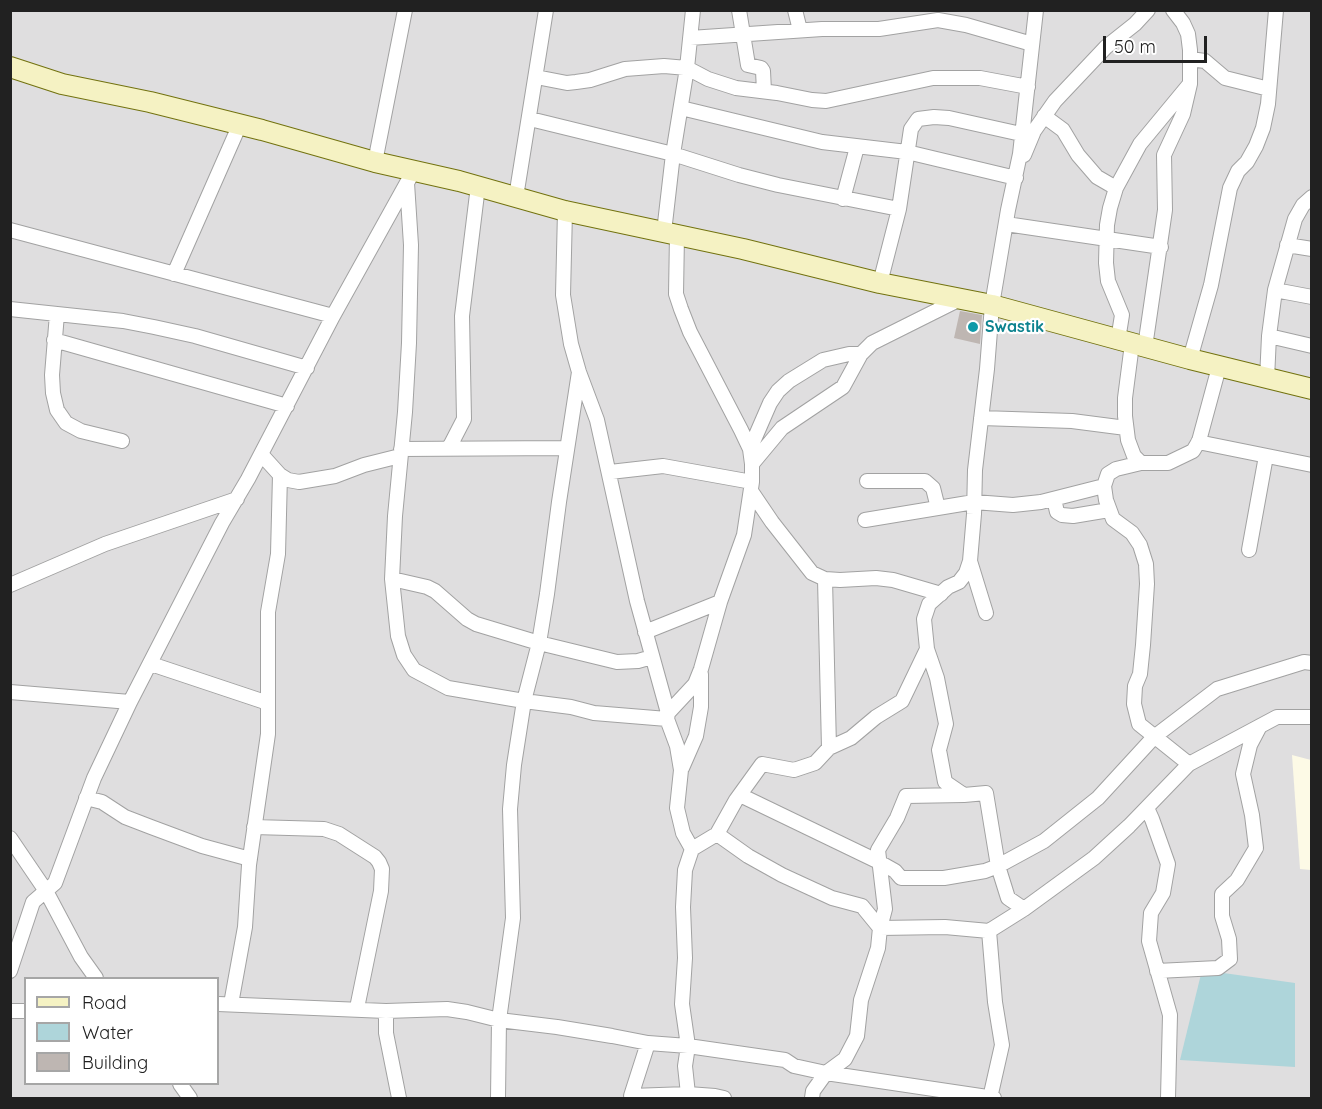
<!DOCTYPE html>
<html>
<head>
<meta charset="utf-8">
<style>
	body { margin:0 }
	#map { position:relative; width:1322px; height:1109px; overflow:hidden; background:#f1ede9; font-family:Quicksand,sans-serif }
	canvas { display:block }
	.frame { position:absolute; inset:0; border:12px solid #212121; pointer-events:none }
	.legend { position:absolute; left:24px; top:977px; width:195px; height:108px; box-sizing:border-box; background:#fff; border:2px solid #a6a6a6; margin:0; padding:8px 10px; list-style:none; font-size:18px; color:#212121 }
	.legend li { display:flex; align-items:center; gap:12px; height:30px }
	.legend b { width:30px; border:2px solid #a6a6a6 }
	.scale { position:absolute; left:1103px; top:36px; width:104px; height:27px; box-sizing:border-box; border:3px solid #212121; border-top:0; padding-left:8px; font-size:18px; line-height:21px; white-space:nowrap; color:#212121; -webkit-text-stroke:4px #fff; paint-order:stroke }
</style>
</head>
<body>
<div id="map">
<canvas width="1322" height="1109"></canvas>
<div class="frame"></div>
<ul class="legend">
<li><b style="height:8px;background:#f5f2c3"></b>Road</li>
<li><b style="height:16px;background:#aed5da"></b>Water</li>
<li><b style="height:16px;background:#beb6b2"></b>Building</li>
</ul>
<div class="scale">50 m</div>
</div>
<script>
const g = document.querySelector('canvas').getContext('2d');
g.lineJoin = 'round';
function fillPath(path, color) {
  g.fillStyle = color;
  g.fill(path, 'evenodd');
}
function shape(rows) {
  const path = new Path2D();
  for (const r of rows) {
    path.moveTo(r[0], r[1]);
    for (let i = 2; i < r.length; i += 2) path.lineTo(r[i], r[i + 1]);
  }
  return path;
}
function strokePath(path, color, width, dash) {
  g.strokeStyle = color;
  g.lineWidth = width;
  g.lineCap = dash ? 'butt' : 'round';
  g.setLineDash(dash || []);
  g.stroke(path);
}
function drawText(font, color, halo, rows, align = 'center') {
  g.font = font + ' Quicksand,sans-serif';
  g.lineWidth = 4.5;
  g.setLineDash([]);
  g.textBaseline = 'middle';
  g.strokeStyle = halo;
  g.fillStyle = color;
  for (const [text, x, y, turn = 0] of rows) {
    g.save();
    g.translate(x, y);
    g.rotate((+turn || 0) * Math.PI / 180);
    g.textAlign = isNaN(turn) ? turn : align;
    if (halo) g.strokeText(text, 0, 0);
    g.fillText(text, 0, 0);
    g.restore();
  }
}
fillPath(shape([
	[10,11,1311,11,1311,1098,11,1098],
	[26,978,218,978,218,1084,26,1084]
]), '#dfdedf');
fillPath(shape([
	[1292,755,1311,760,1311,870,1300,869]
]), '#fdfae6');
fillPath(shape([
	[1202,970,1295,983,1295,1067,1180,1060]
]), '#aed5da');
fillPath(shape([
	[960,311,982,315,980,344,954,338]
]), '#beb6b2');
const street = shape([
	[739,10,748,65,761,68,763,71,764,91],
	[795,10,800,30],
	[690,38,822,29,879,29,938,20,966,25,1032,44],
	[1190,59,1205,61,1225,78,1269,89],
	[536,77,567,83,576,82,590,80,625,69,664,66,687,68,708,79,736,88,777,93,812,100,826,101,933,78,980,78,1028,87],
	[681,108,822,142,907,152,1016,178],
	[1044,116,1063,130,1078,155,1097,177,1116,188],
	[530,119,673,154,739,175,778,185,899,209],
	[1024,155,1034,131,1055,101,1106,47,1135,24,1148,10],
	[375,162,405,10],
	[407,183,411,245,409,343,405,412,395,516,392,579,398,636,404,655,414,670,448,688,524,701,571,707,594,713,667,719],
	[516,197,546,10],
	[843,199,857,147],
	[565,211,563,295,571,344,579,372,597,420,637,601,668,713],
	[1006,224,1161,247],
	[10,230,333,316],
	[664,232,673,154,687,68,693,10],
	[677,235,676,294,681,309,690,332,741,430,750,449,752,464,752,482,744,535,720,602,701,669,695,684,668,713,667,719,677,746,681,770,677,808,683,833,692,849],
	[1287,245,1312,249],
	[174,274,240,124],
	[880,283,899,209,911,129,918,119,934,117,949,118,1021,134],
	[1275,290,1312,297],
	[10,309,123,321,154,327,195,336,307,368],
	[57,314,52,375,53,393,57,410,66,423,81,431,122,441],
	[1269,336,1312,346],
	[54,340,287,406],
	[1118,340,1122,315,1108,281,1106,263,1107,225,1110,208,1116,188,1140,144,1188,86],
	[1132,344,1125,398,1125,416,1128,440,1134,456,1141,463,1168,463,1193,451,1199,441,1219,367],
	[1145,347,1165,210,1164,155,1183,114,1190,84,1190,50,1188,34,1183,23,1173,10],
	[1190,359,1211,285,1230,188,1238,171,1247,162,1256,146,1263,128,1268,104,1276,10],
	[1267,379,1269,336,1275,290,1295,219,1303,205,1312,197],
	[981,418,1072,421,1126,428],
	[1198,442,1312,465],
	[449,448,464,419,462,316,478,186],
	[401,449,567,448],
	[750,449,770,403,778,391,789,381,823,360,849,354,861,354],
	[261,454,280,475,288,480,299,482,335,476,364,465,400,456],
	[1141,463,1116,469,1108,474,1104,486,1106,500,1113,519,1132,533,1140,545,1146,564,1147,584,1143,645,1140,674,1135,686,1134,704,1139,724,1189,764],
	[752,464,782,428,843,387,861,354,872,343,960,299],
	[610,472,663,466,752,482],
	[867,481,925,481,933,488,938,508],
	[751,491,772,522,812,573,825,579,840,580,876,578,893,580,941,594],
	[1054,499,1057,512,1062,515,1073,516,1109,510],
	[865,520,974,502,1013,505,1041,502,1104,486],
	[1249,550,1266,456],
	[970,561,986,613],
	[392,579,427,587,435,591,467,619,476,624,539,643,617,662,638,661,652,657],
	[825,579,829,748],
	[10,585,105,544,237,499],
	[645,632,720,602],
	[151,664,268,703],
	[10,692,130,702],
	[682,768,696,736,701,707,701,674],
	[740,795,879,862,895,871,901,878,944,878,985,871,998,866,1044,841,1098,798,1154,737,1217,689,1304,662,1312,663],
	[964,795,906,796,897,818,878,850,885,909,880,928,945,927,989,931],
	[86,798,102,802,125,817,151,827,202,846,250,859],
	[1147,808,1152,819,1168,864,1163,893,1151,913,1149,941,1170,1015,1168,1098],
	[254,827,324,829,339,834,375,857,379,862,382,869,381,891,357,1008],
	[717,834,736,800,762,764,794,770,815,763,829,748,851,738,876,717,902,701,927,649],
	[10,838,46,891,81,957,96,978],
	[1024,909,1008,898,998,866,986,793,964,795,945,782,939,750,946,724,937,678,927,649,924,619,929,604,948,587,959,582,966,573,970,561,974,514,975,470,987,369,992,305,1008,210,1020,154,1036,10],
	[10,971,33,902,55,883,94,778,130,702,222,523,248,479,333,316,413,172],
	[1157,971,1218,968,1230,959,1229,939,1222,916,1222,894,1237,880,1256,848,1252,815,1243,774,1250,745,1260,726],
	[218,1004,386,1011,447,1009,467,1012,499,1020,557,1027,612,1036,648,1043,631,1096,688,1094,715,1096,724,1098],
	[231,1004,245,927,249,865,268,734,268,612,278,554,280,475],
	[10,1011,26,1011],
	[386,1011,386,1033,399,1098],
	[648,1043,688,1046,785,1060,794,1066,826,1073,994,1098],
	[180,1084,190,1098],
	[688,1094,685,1066,688,1046,682,1004,685,958,683,907,685,870,692,849,717,834,748,856,782,875,832,898,862,906,880,928,878,948,861,1000,857,1036,845,1059,826,1073,813,1091,812,1098],
	[498,1098,499,1020,513,918,510,809,514,765,524,701,539,643,547,594,559,502,579,372],
	[990,1098,1002,1045,995,1002,989,931,1024,909,1094,858,1129,826,1189,764,1277,717,1312,717]
]);
const secondary = shape([
	[10,67,62,84,150,102,262,130,375,162,459,181,565,211,743,249,880,283,992,305,1190,359,1312,389]
]);
strokePath(street, '#a2a2a2', 16);
strokePath(secondary, '#72720f', 22);
strokePath(street, '#fff', 14);
strokePath(secondary, '#f5f2c3', 20);
for (const [x, y, r, color] of [
	[973,327,6,"#0f9aa8"]
]) {
  const dot = new Path2D();
  dot.arc(x, y, r, 0, 2 * Math.PI);
  g.fillStyle = color;
  g.fill(dot);
  strokePath(dot, '#fff', 2);
}
drawText('bold 16px', '#0d838f', '#fff', [
	["Swastik",985,327]
], 'left');
</script>
</body>
</html>
